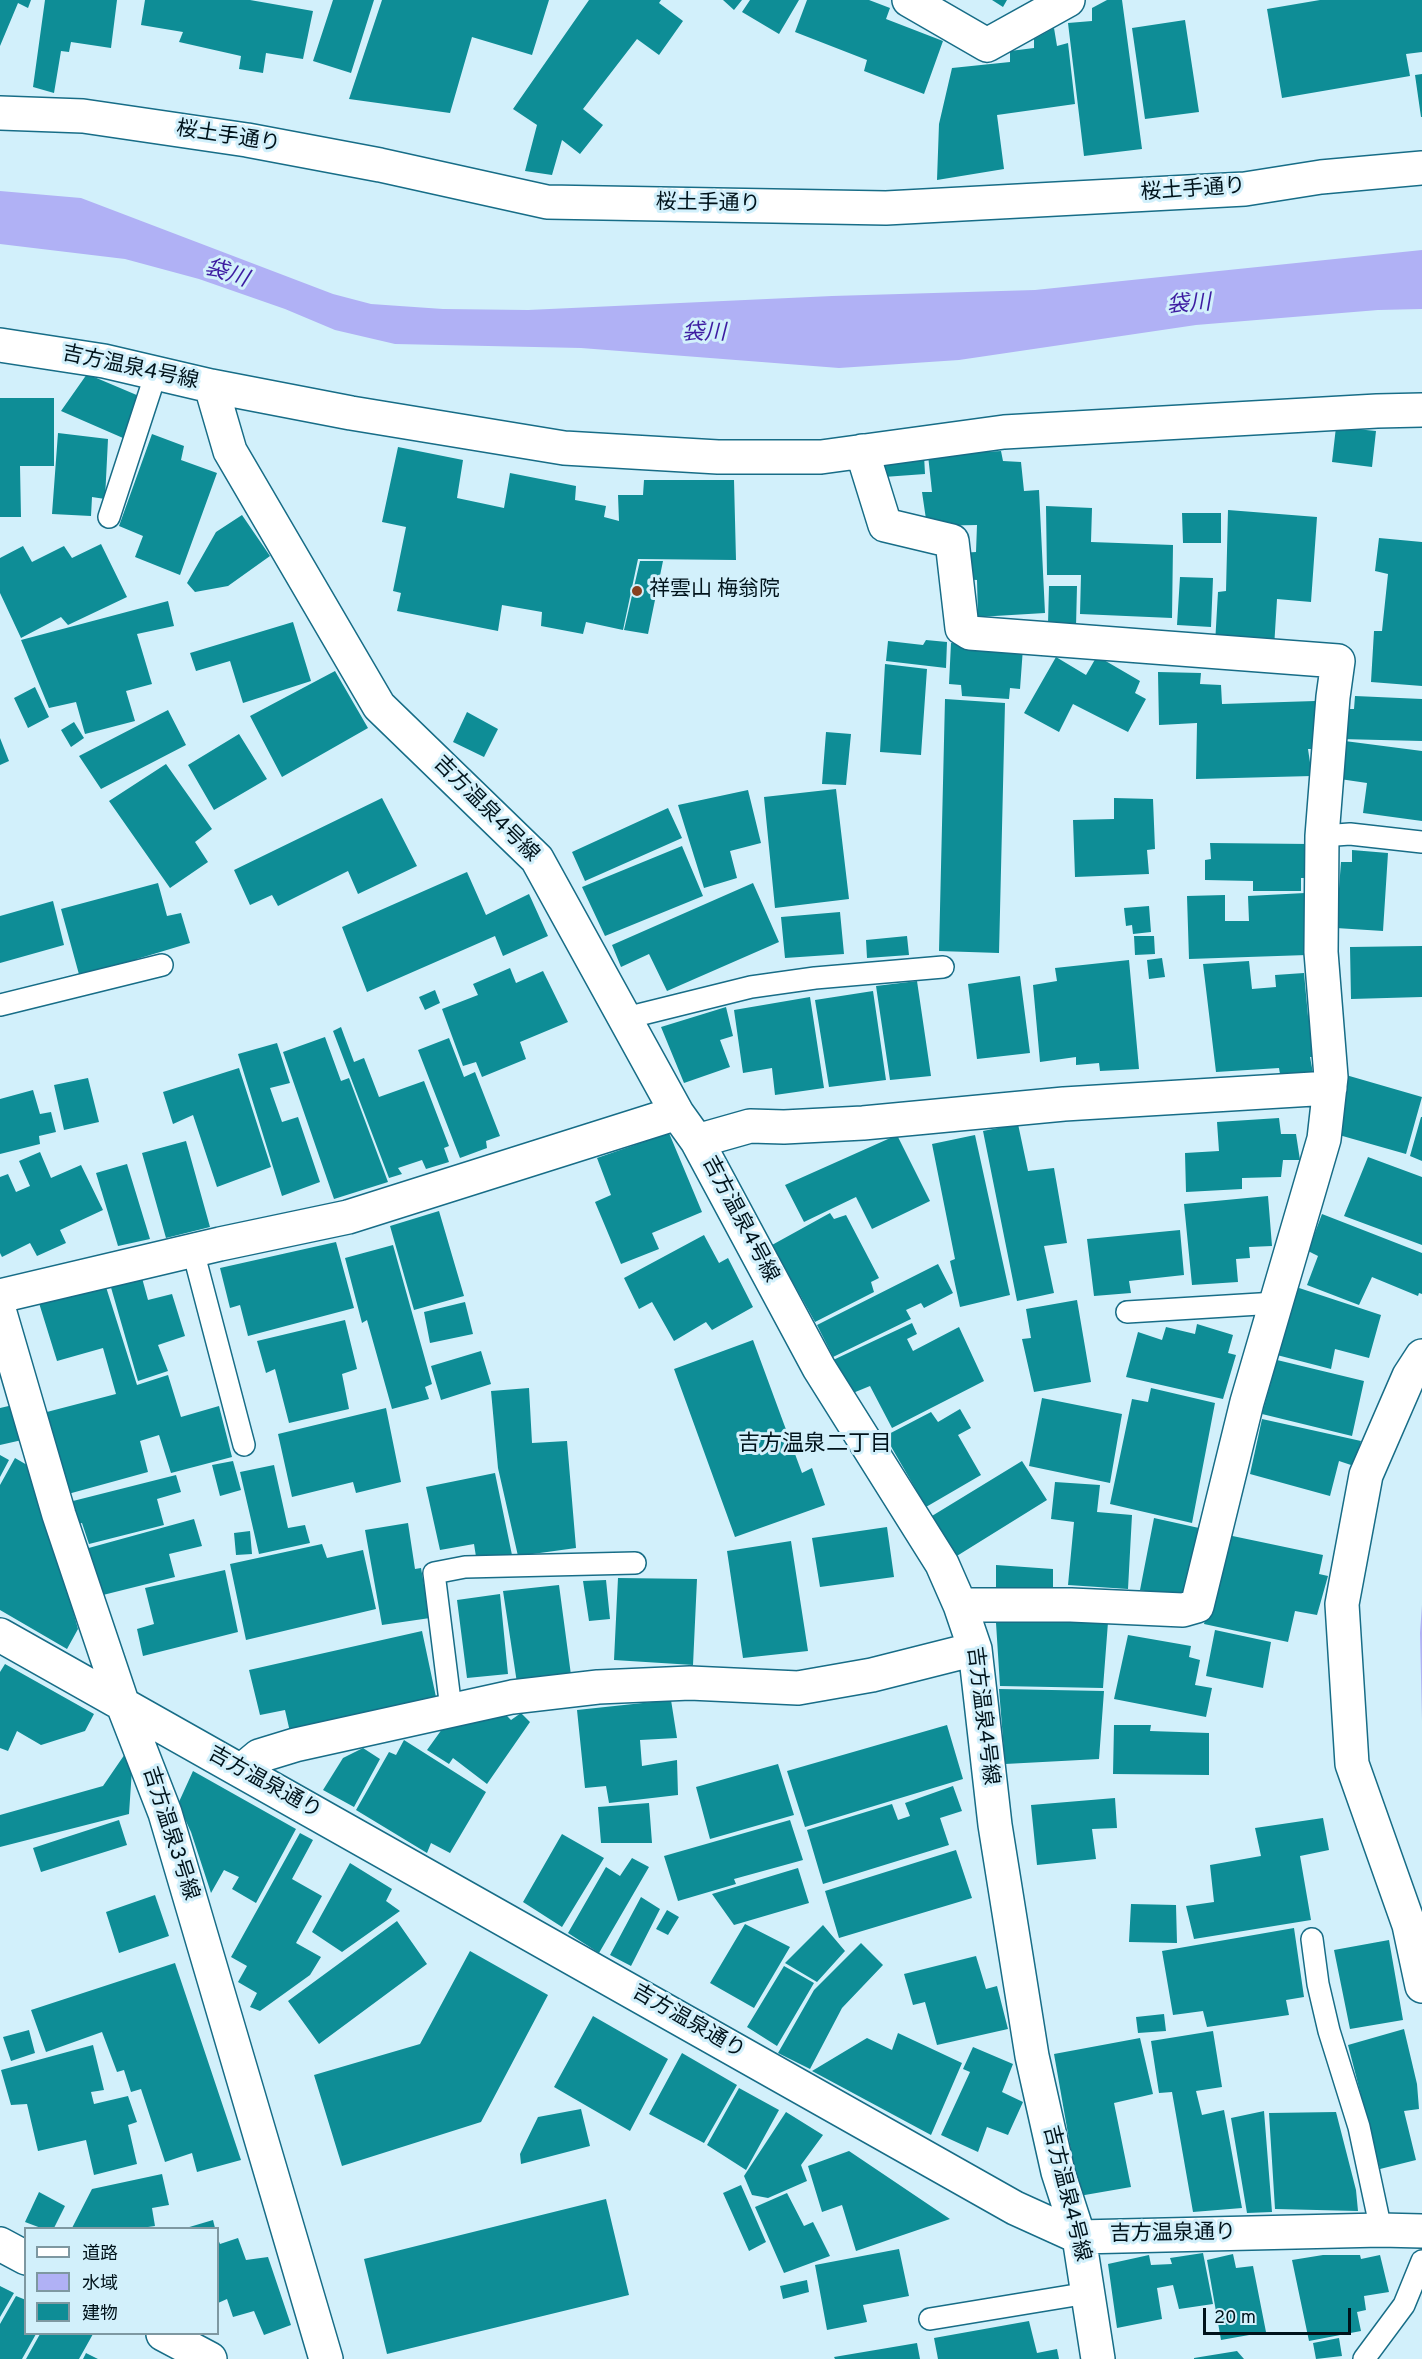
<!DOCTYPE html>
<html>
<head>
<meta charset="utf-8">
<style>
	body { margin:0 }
	#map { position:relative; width:1422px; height:2359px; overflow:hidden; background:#d2f0fb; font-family:Overpass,"Noto Sans JP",sans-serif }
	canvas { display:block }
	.legend { position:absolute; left:24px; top:2227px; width:195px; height:108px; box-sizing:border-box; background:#d2f0fb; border:2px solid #7e98a1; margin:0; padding:8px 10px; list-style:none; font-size:18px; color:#00131b }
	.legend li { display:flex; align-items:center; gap:12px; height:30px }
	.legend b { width:30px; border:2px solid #7e98a1 }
	.scale { position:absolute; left:1203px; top:2308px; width:148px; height:27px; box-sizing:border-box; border:3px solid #00131b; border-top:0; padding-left:8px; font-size:18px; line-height:21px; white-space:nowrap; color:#00131b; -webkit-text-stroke:4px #d2f0fb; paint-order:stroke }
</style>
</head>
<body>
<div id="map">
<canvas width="1422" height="2359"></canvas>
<ul class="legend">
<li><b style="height:8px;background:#fff"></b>道路</li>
<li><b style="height:16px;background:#b0b1f5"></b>水域</li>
<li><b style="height:16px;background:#0e8d96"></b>建物</li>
</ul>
<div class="scale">20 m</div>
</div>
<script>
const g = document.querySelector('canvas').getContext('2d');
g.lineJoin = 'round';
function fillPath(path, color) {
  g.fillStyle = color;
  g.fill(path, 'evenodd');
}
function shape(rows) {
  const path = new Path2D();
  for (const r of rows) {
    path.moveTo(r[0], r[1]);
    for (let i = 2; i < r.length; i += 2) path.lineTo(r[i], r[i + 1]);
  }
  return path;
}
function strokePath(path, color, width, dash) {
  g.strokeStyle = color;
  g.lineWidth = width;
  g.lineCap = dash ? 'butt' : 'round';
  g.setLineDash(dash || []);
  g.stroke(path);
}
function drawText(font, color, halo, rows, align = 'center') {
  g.font = font + ' Overpass,"Noto Sans JP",sans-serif';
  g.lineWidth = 6;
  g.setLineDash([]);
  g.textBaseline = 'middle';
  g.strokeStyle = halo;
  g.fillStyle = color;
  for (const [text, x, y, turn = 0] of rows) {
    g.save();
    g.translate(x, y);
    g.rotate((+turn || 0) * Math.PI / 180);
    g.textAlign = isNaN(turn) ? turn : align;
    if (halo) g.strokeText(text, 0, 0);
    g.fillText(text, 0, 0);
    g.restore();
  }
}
fillPath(shape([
	[0,191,81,198,333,294,371,304,443,309,528,310,832,296,1035,290,1422,250,1422,309,1378,310,1196,325,959,360,839,368,581,348,395,344,335,330,285,309,199,279,125,259,0,244],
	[1422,1605,1422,1721,1420,1633]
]), '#b0b1f5');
fillPath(shape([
	[0,0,31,0,28,8,18,3,0,46],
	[45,0,117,0,111,48,71,42,69,52,61,51,54,93,33,87],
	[145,0,250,0,313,11,303,59,266,53,263,73,239,69,241,56,179,42,183,32,141,25],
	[333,0,374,0,351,73,313,61],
	[382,0,549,0,532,55,472,37,450,113,349,99],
	[589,0,661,0,659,3,683,21,659,55,637,39,583,109,603,125,580,154,562,140,552,175,525,171,537,125,513,109],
	[723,0,742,0,734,10],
	[750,0,799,0,779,34,742,12],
	[807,0,869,0,890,8,886,19,943,41,924,94,864,71,867,60,795,32],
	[992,0,1007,0,1003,7],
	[1107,0,1122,0,1142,149,1084,156,1068,23,1092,21,1092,8],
	[1320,0,1422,0,1422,52,1406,54,1410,76,1282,98,1267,9],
	[1185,20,1199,112,1145,119,1132,28],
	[1054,28,1057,46,1068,43,1075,104,997,115,1004,169,937,180,939,124,952,68,1010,62,1010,51,1034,48,1034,39],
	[1422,74,1422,117,1421,117,1415,75],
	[87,374,139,396,123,438,61,411],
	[0,398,54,398,54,466,20,466,21,517,0,517],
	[1336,427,1376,431,1372,467,1332,462],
	[58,433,108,439,105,499,92,497,91,516,52,514],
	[152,434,184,446,181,460,217,473,180,575,135,557,143,536,119,526],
	[398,447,463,460,457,498,504,508,510,473,576,486,575,500,606,506,604,517,619,521,618,495,643,495,644,480,734,480,736,560,638,559,623,630,586,622,583,634,541,626,542,612,502,605,498,631,397,611,401,593,393,591,406,527,382,522],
	[1001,451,1003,461,1021,462,1024,491,1039,490,1045,613,978,617,977,580,962,579,960,553,976,552,977,525,927,526,922,492,932,492,928,455],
	[924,455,925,474,884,477,883,458],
	[1046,506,1092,508,1091,542,1173,545,1172,618,1080,614,1081,575,1047,575],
	[1228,510,1317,517,1311,602,1277,599,1274,648,1215,644,1218,592,1226,591],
	[1182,513,1221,513,1221,543,1183,543],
	[242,515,270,556,228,586,195,592,187,583,216,532],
	[1379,538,1422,542,1422,686,1371,682,1374,631,1382,631,1388,574,1375,571],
	[101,544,127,597,68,625,61,617,21,638,0,593,0,558,23,546,32,562,64,546,72,558],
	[640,561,663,561,648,634,624,630],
	[1180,577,1213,578,1211,627,1177,625],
	[1049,586,1077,586,1076,627,1048,624],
	[168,601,174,626,137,634,152,684,126,691,135,721,85,734,76,702,49,708,21,640],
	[293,622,311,681,243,703,230,661,196,671,190,653],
	[926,640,947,642,946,668,886,661,888,641,923,645],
	[951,643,1023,648,1020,689,1010,688,1009,699,962,696,961,685,949,684],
	[1097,656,1140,681,1135,693,1146,699,1128,732,1073,704,1059,732,1024,713,1056,657,1086,675],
	[885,664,927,669,921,755,880,752],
	[335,671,368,728,282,777,250,716],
	[1158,672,1201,673,1200,684,1221,685,1222,704,1315,701,1319,749,1308,749,1312,776,1196,779,1197,723,1159,725],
	[35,687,49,717,28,728,14,698],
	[1355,696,1422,699,1422,741,1340,739,1342,709,1354,709],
	[945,699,1005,703,999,953,939,951],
	[168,710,186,745,101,789,79,756],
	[467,712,498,729,484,757,453,742],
	[74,722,84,738,71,747,61,730],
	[826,732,851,734,846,785,822,784],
	[239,734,267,779,214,810,188,765],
	[0,738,9,761,0,765],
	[1337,740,1422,751,1422,821,1363,813,1367,783,1333,778],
	[166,764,212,829,195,842,208,862,170,888,109,801],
	[836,789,849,899,775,908,764,797],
	[748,790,761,843,730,851,737,878,704,888,678,805],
	[382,798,417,866,358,894,348,871,278,906,272,895,250,905,234,870],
	[1114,798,1153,799,1155,849,1147,850,1149,874,1075,877,1073,820,1114,819],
	[668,808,682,838,585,881,572,852],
	[1210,843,1310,844,1310,878,1301,878,1301,891,1253,891,1253,881,1205,880,1205,860,1211,859],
	[682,846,703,896,605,936,582,887],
	[1352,850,1388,853,1383,931,1336,928,1341,862,1352,862],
	[467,872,486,915,529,894,548,936,503,956,495,936,367,992,342,927],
	[158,883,167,916,181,913,190,943,137,959,137,963,80,978,61,909],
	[753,883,779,942,667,991,649,954,621,967,612,945],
	[1305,893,1307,955,1189,959,1187,896,1225,895,1225,921,1249,921,1248,896],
	[53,901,64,945,0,963,0,916],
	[1149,906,1151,932,1133,934,1132,925,1126,926,1124,908],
	[840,912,844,954,785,958,781,917],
	[907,936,909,955,867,958,866,940],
	[1134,936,1154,936,1155,954,1135,955],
	[1422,946,1422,997,1351,999,1350,947],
	[1162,958,1165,977,1149,979,1147,960],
	[1129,960,1139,1069,1100,1071,1099,1063,1076,1065,1076,1057,1040,1062,1033,985,1057,981,1055,968],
	[1249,961,1252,989,1276,987,1275,975,1304,973,1308,1016,1316,1014,1321,1057,1310,1057,1313,1073,1280,1074,1279,1068,1216,1072,1203,964],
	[510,968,516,983,543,971,568,1022,520,1042,526,1059,482,1077,476,1062,463,1066,442,1009,478,995,473,984],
	[1020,976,1030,1053,977,1059,968,984],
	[917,981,931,1076,890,1080,876,986],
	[435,990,440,1003,425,1010,419,997],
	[873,991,886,1080,829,1087,815,1000],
	[810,997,824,1088,775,1095,772,1068,743,1073,734,1010],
	[726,1007,733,1036,720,1040,730,1067,684,1083,661,1027],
	[341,1027,354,1062,364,1058,379,1097,424,1081,449,1146,444,1148,449,1162,426,1169,422,1160,398,1168,402,1174,389,1178,333,1031],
	[325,1037,341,1081,349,1078,388,1182,334,1199,283,1052],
	[449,1038,464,1077,475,1072,500,1136,486,1141,487,1148,460,1158,418,1050],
	[277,1043,290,1083,270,1088,282,1122,298,1117,320,1182,282,1196,238,1054],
	[239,1068,271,1167,217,1187,193,1115,173,1124,163,1092],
	[1339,1073,1422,1097,1406,1154,1339,1135],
	[88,1078,99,1122,64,1130,54,1085],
	[33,1090,40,1114,51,1112,56,1132,39,1136,40,1144,0,1154,0,1099],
	[1421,1117,1422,1117,1422,1161,1410,1156],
	[1279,1118,1281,1134,1296,1134,1300,1160,1283,1160,1281,1177,1242,1178,1242,1189,1186,1192,1185,1153,1219,1151,1217,1122],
	[1018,1124,1028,1171,1054,1168,1067,1243,1044,1246,1054,1293,1017,1301,983,1131],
	[669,1133,702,1212,652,1233,659,1249,621,1264,595,1202,611,1195,597,1158],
	[897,1135,930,1201,872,1229,856,1197,804,1222,785,1185],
	[975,1135,1010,1295,960,1307,950,1261,955,1259,932,1144],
	[186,1141,210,1227,166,1238,142,1153],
	[40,1152,51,1178,81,1165,103,1210,60,1230,66,1243,37,1256,30,1243,2,1257,0,1253,0,1177,8,1174,16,1192,30,1186,19,1161],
	[1368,1157,1422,1177,1422,1245,1344,1216],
	[127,1164,150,1239,118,1246,96,1173],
	[1268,1196,1272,1246,1249,1247,1250,1258,1236,1259,1238,1282,1192,1285,1184,1204],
	[439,1211,464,1296,414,1310,390,1226],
	[830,1213,834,1219,846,1215,879,1278,871,1282,874,1292,815,1322,772,1245],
	[1322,1214,1422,1253,1422,1294,1419,1293,1418,1296,1372,1277,1359,1305,1307,1285,1318,1256,1308,1251],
	[1180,1230,1184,1275,1129,1281,1131,1293,1094,1296,1087,1239],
	[704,1235,719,1263,728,1258,753,1307,712,1330,706,1322,674,1341,652,1302,639,1309,624,1278],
	[336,1242,354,1308,248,1336,240,1305,230,1308,220,1268],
	[393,1245,432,1384,425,1387,429,1399,392,1409,367,1320,362,1323,345,1258],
	[938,1264,953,1293,924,1308,921,1303,906,1310,911,1319,833,1357,817,1325],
	[142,1278,148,1300,172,1294,185,1336,158,1345,168,1371,138,1381,110,1284],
	[1293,1286,1381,1315,1369,1358,1335,1349,1331,1369,1273,1354],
	[106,1287,137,1385,168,1375,181,1417,219,1406,232,1457,171,1473,159,1435,140,1441,148,1472,68,1494,43,1413,116,1394,103,1348,57,1361,39,1303],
	[1077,1300,1091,1382,1034,1392,1022,1339,1031,1338,1026,1309],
	[465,1302,473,1334,430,1343,424,1312],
	[345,1320,357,1369,342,1374,349,1409,289,1423,275,1369,266,1373,257,1341],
	[912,1323,917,1334,907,1339,913,1351,959,1327,984,1381,892,1428,870,1386,848,1395,831,1361],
	[1197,1324,1233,1335,1228,1353,1236,1355,1223,1399,1126,1377,1138,1332,1162,1340,1166,1327,1195,1334],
	[753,1340,802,1473,812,1468,825,1505,735,1537,674,1369],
	[481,1351,491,1384,441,1400,431,1366],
	[1277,1360,1364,1381,1352,1436,1262,1414],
	[529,1388,532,1443,567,1441,576,1548,518,1556,498,1468,491,1391],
	[1151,1388,1215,1403,1192,1523,1110,1504,1132,1399,1148,1402],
	[1042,1398,1122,1414,1110,1483,1029,1466],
	[13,1405,22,1440,0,1445,0,1408],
	[386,1408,401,1482,356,1493,353,1482,292,1497,278,1434],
	[960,1409,971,1428,958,1435,981,1475,926,1507,885,1436,931,1412,938,1422],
	[1262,1419,1361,1441,1354,1466,1339,1461,1330,1496,1250,1474],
	[0,1455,9,1460,0,1477],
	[15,1458,34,1469,78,1629,67,1649,0,1610,0,1485],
	[233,1461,241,1490,220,1496,212,1465],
	[1022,1461,1047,1500,952,1559,927,1519],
	[274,1465,288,1528,305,1525,310,1543,259,1554,240,1472],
	[495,1473,512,1555,477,1563,474,1544,440,1550,426,1487],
	[176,1475,181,1492,157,1499,164,1525,89,1544,82,1523,76,1524,69,1502],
	[1055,1482,1100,1485,1097,1512,1132,1515,1128,1589,1068,1585,1074,1522,1051,1519],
	[1154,1518,1199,1528,1185,1599,1140,1590],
	[194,1519,202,1546,169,1554,175,1577,99,1596,85,1549],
	[408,1523,415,1569,421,1568,430,1618,382,1625,365,1530],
	[887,1527,894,1577,820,1587,812,1538],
	[250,1531,252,1554,236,1555,234,1533],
	[1223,1534,1323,1555,1319,1574,1328,1576,1317,1615,1295,1611,1288,1642,1204,1624],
	[791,1541,808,1651,743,1658,727,1551],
	[322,1544,327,1558,363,1550,376,1609,246,1640,230,1564],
	[996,1565,1053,1569,1053,1599,996,1597],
	[225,1570,238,1632,143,1656,137,1629,154,1624,145,1588],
	[618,1578,697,1579,693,1665,614,1660],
	[606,1580,610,1619,589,1621,583,1581],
	[559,1585,571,1675,517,1683,503,1591],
	[500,1594,508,1674,467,1678,457,1600],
	[1108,1622,1103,1688,1000,1686,996,1623],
	[1215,1630,1271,1642,1263,1688,1206,1676],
	[422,1631,436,1697,290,1732,285,1710,260,1715,249,1670],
	[1128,1635,1191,1646,1189,1657,1200,1660,1195,1685,1212,1688,1206,1717,1114,1699],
	[5,1664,94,1714,85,1731,41,1745,17,1731,8,1751,0,1748,0,1672],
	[999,1689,1104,1691,1099,1759,1005,1764],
	[671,1700,677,1738,640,1740,642,1766,677,1760,678,1795,609,1803,606,1786,585,1788,577,1710],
	[521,1713,530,1722,487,1784,453,1758,449,1764,427,1750,445,1725,507,1716,511,1720],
	[947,1725,963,1779,805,1827,787,1771],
	[1114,1725,1151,1725,1150,1731,1209,1733,1209,1775,1113,1774],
	[404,1740,486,1792,450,1853,431,1843,427,1853,356,1810,389,1752,396,1755],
	[363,1748,380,1759,354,1807,323,1790,343,1758],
	[127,1751,133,1754,129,1814,0,1847,0,1815,103,1786],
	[778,1764,794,1815,710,1839,696,1787],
	[193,1771,296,1829,256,1903,232,1889,239,1877,224,1870,211,1893,191,1832,178,1804],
	[953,1786,962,1811,940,1818,949,1845,823,1884,807,1830,892,1804,898,1820,910,1816,905,1803],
	[1115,1798,1117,1828,1092,1829,1096,1859,1037,1865,1031,1805],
	[649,1803,652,1843,601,1843,598,1807],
	[1323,1818,1329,1850,1300,1856,1311,1920,1194,1939,1186,1906,1214,1902,1210,1865,1261,1856,1255,1828],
	[119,1820,127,1845,41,1872,33,1848],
	[790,1820,803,1860,734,1879,736,1884,678,1901,664,1856],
	[300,1833,313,1840,292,1879,322,1896,296,1943,321,1957,310,1975,260,2011,250,2007,257,1993,238,1982,247,1966,231,1957],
	[562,1834,604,1858,562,1927,523,1902],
	[956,1850,972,1898,839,1938,825,1891],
	[632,1858,649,1867,599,1953,568,1933,606,1867,620,1876],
	[350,1863,392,1889,386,1901,400,1911,342,1952,312,1932],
	[798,1868,809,1903,734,1925,712,1894],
	[155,1895,169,1936,119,1953,106,1912],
	[641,1897,660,1909,631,1966,610,1955],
	[1131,1904,1176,1905,1177,1943,1129,1942],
	[667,1910,679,1917,668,1935,656,1929],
	[397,1921,427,1964,319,2044,288,2001],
	[745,1924,790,1947,754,2008,710,1983],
	[823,1925,845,1951,817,1982,785,1963],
	[1294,1928,1304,1997,1286,2000,1289,2015,1207,2027,1203,2011,1173,2015,1162,1951],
	[1389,1940,1403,2020,1350,2029,1334,1950],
	[861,1943,883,1965,842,2008,810,2069,778,2053,814,1990],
	[470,1951,548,1995,481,2122,342,2166,314,2075,420,2044],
	[976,1956,986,1989,997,1986,1008,2029,937,2045,925,2002,913,2005,904,1974],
	[175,1963,241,2160,197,2172,192,2153,165,2162,141,2089,131,2092,124,2070,117,2072,102,2032,46,2052,31,2010],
	[784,1966,814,1983,777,2046,747,2027],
	[1164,2014,1166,2031,1138,2033,1136,2017],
	[593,2016,668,2059,630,2131,554,2087],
	[1404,2029,1417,2084,1419,2109,1404,2111,1416,2160,1380,2169,1348,2045],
	[29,2030,35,2053,11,2061,3,2037],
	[1213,2031,1222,2087,1196,2091,1202,2115,1224,2110,1242,2208,1193,2212,1172,2092,1159,2093,1151,2041],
	[898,2033,962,2063,931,2135,812,2071,867,2038,892,2050],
	[1140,2038,1153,2094,1114,2103,1131,2187,1079,2196,1054,2054],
	[93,2045,104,2090,91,2092,94,2104,128,2096,137,2122,128,2125,137,2164,94,2175,86,2140,38,2151,27,2104,11,2105,1,2070],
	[973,2047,1013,2064,1002,2092,1023,2102,1008,2135,987,2127,978,2152,941,2135,970,2072,963,2069],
	[682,2053,737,2085,704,2143,649,2114],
	[739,2088,779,2110,746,2170,707,2145],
	[581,2109,590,2146,521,2164,520,2154,538,2117],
	[1264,2111,1272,2212,1247,2213,1231,2118],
	[786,2112,823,2135,801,2165,807,2181,768,2198,752,2195,744,2176],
	[1336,2112,1356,2190,1358,2211,1275,2209,1269,2113],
	[849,2151,950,2219,856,2251,842,2205,822,2212,808,2166],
	[162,2174,169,2205,152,2208,155,2226,141,2228,72,2228,92,2189],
	[741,2185,766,2242,749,2251,723,2193],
	[39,2192,65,2206,54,2228,41,2228,25,2222],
	[787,2193,804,2226,813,2222,830,2256,784,2273,755,2207],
	[606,2199,629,2295,387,2354,364,2259],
	[213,2220,215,2228,186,2228],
	[238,2238,246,2260,268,2257,291,2325,264,2335,254,2311,233,2317,227,2299,218,2303,218,2239,220,2244],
	[899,2249,909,2296,863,2305,867,2322,827,2330,815,2265],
	[1203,2253,1213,2304,1179,2309,1173,2285,1157,2288,1162,2319,1117,2328,1108,2264,1149,2255,1151,2265,1172,2264,1170,2258],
	[1233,2254,1236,2268,1253,2266,1266,2332,1221,2340,1207,2260],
	[1323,2255,1360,2255,1361,2259,1380,2255,1389,2292,1364,2296,1366,2310,1357,2312,1361,2331,1309,2341,1292,2260],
	[807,2280,809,2292,783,2299,780,2286],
	[0,2286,14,2293,0,2317],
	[16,2296,26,2300,26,2334,36,2334,22,2359,0,2359,0,2324],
	[1029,2321,1037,2353,1057,2349,1059,2359,938,2359,934,2338],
	[40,2334,93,2334,79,2359,26,2359],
	[1339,2338,1342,2356,1316,2359,1313,2343],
	[917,2343,920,2359,835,2359,834,2357],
	[1237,2351,1244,2359,1194,2359,1194,2358],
	[86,2353,98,2359,83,2359]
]), '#0e8d96');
const lane = shape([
	[109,517,156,373],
	[1322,836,1350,834,1422,842],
	[0,1005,162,965],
	[626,1018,751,987,815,978,943,967],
	[193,1251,244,1445],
	[1127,1312,1276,1303],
	[451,1709,434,1573,465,1567,635,1563],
	[1312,1939,1318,1984,1329,2031,1359,2127,1381,2230],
	[930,2319,1088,2293],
	[1364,2359,1404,2305,1422,2261]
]);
const street = shape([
	[909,0,987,45,1068,0],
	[0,113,83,116,247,140,380,165,547,202,886,208,1245,189,1321,177,1422,168],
	[0,345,104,361,211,386,230,451,379,706,537,859,677,1113,697,1141,819,1368,942,1564,960,1605,975,1649,995,1825,1032,2056,1058,2172,1079,2237,1098,2359],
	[211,386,351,413,564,448,718,457,821,457,1004,432,1377,411,1422,410],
	[862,451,885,525,952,541,962,628,970,633,1338,661,1333,697,1322,836,1321,952,1331,1077,1324,1139,1247,1402,1197,1606,1183,1610,1071,1605,960,1605],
	[697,1141,750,1126,784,1127,863,1123,1064,1104,1330,1088],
	[0,1296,220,1244,348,1217,677,1113],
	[0,1313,59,1515,123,1705,165,1813,326,2359],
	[1422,1356,1409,1376,1366,1475,1342,1604,1352,1764,1409,1925,1422,1986],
	[0,1635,1015,2208,1079,2237,1381,2230,1422,2231],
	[241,1771,259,1756,295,1745,512,1697,598,1687,690,1683,798,1688,872,1675,975,1649],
	[0,2244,26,2258],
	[163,2334,210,2359]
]);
strokePath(lane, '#176d87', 24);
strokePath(street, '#176d87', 36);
strokePath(lane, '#fff', 21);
strokePath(street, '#fff', 33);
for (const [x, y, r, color] of [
	[637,591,6,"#884020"]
]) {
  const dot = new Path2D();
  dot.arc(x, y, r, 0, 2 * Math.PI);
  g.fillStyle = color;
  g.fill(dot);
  strokePath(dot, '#d2f0fb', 2);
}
drawText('21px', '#00131b', '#d2f0fb', [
	["桜土手通り",228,138,9],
	["桜土手通り",1193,191,-4],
	["桜土手通り",708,205,1],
	["吉方温泉4号線",130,369,12],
	["吉方温泉4号線",485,810,45],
	["吉方温泉4号線",739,1220,62],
	["吉方温泉4号線",981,1716,83],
	["吉方温泉通り",264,1784,29],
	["吉方温泉3号線",169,1834,72],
	["吉方温泉通り",688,2023,30],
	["吉方温泉4号線",1065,2194,76],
	["吉方温泉通り",1173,2235,-1]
]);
drawText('21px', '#00131b', '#d2f0fb', [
	["祥雲山 梅翁院",649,591]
], 'left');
drawText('italic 22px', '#3d1ca1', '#d2f0fb', [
	["袋川",226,275,18],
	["袋川",1189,306,-4],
	["袋川",704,335]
]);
drawText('22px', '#00131b', '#d2f0fb', [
	["吉方温泉二丁目",815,1446]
]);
</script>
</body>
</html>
